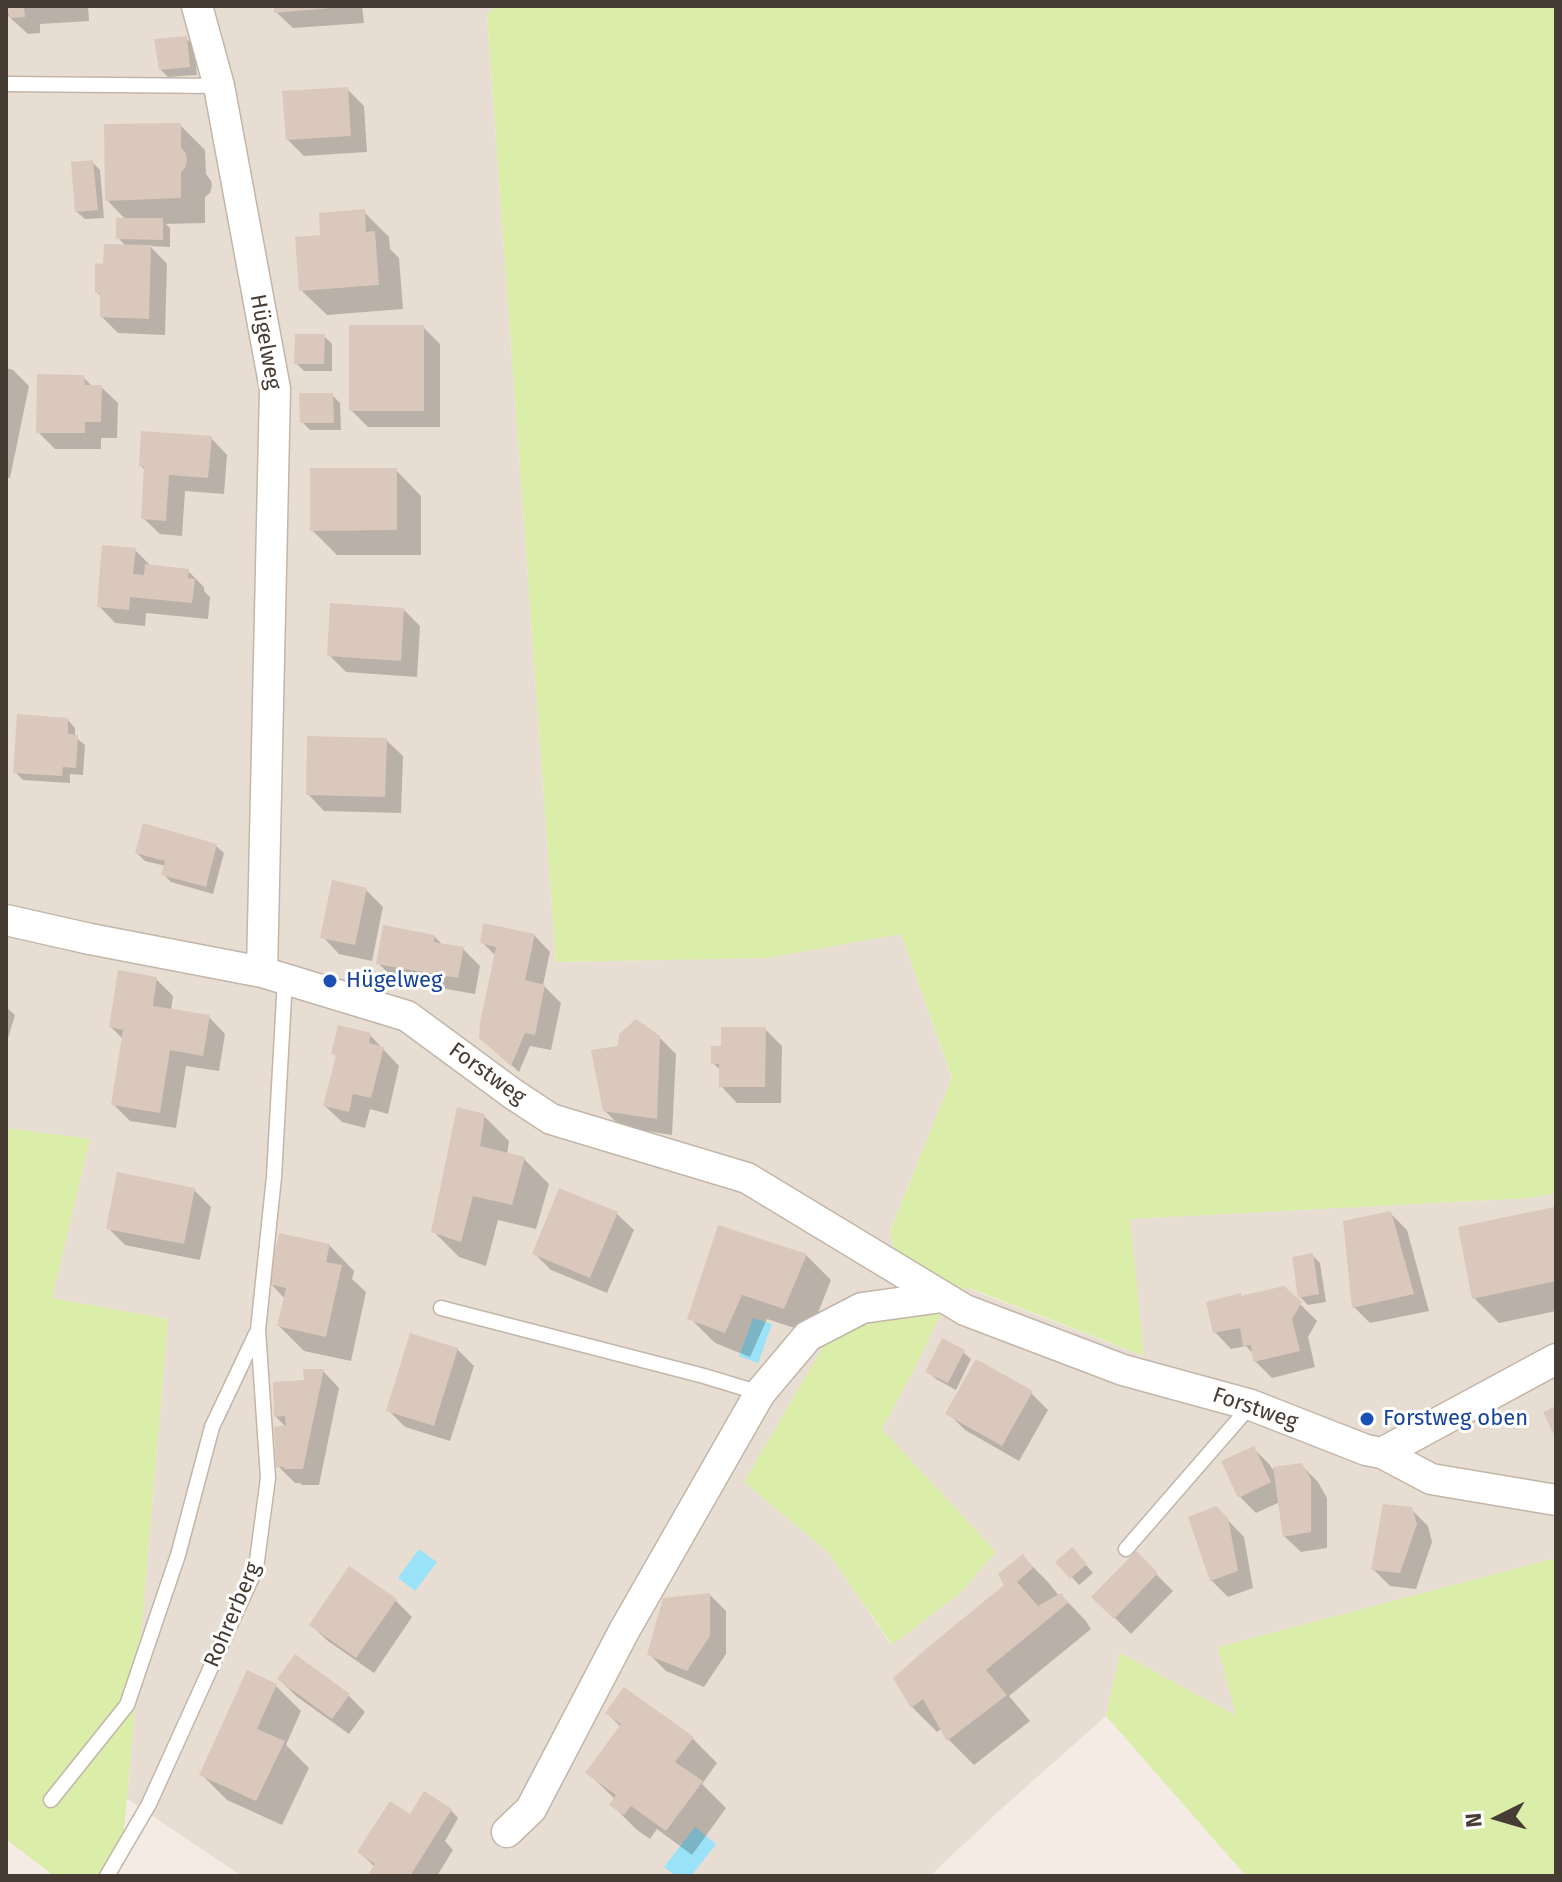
<!DOCTYPE html>
<html>
<head>
<meta charset="utf-8">
<style>
	body { margin:0 }
	#map { position:relative; width:1562px; height:1882px; overflow:hidden; background:#f4ece4; font-family:"Fira Sans",sans-serif }
	canvas { display:block }
	.frame { position:absolute; inset:0; border:8px solid #473c33; pointer-events:none }
	.north { position:absolute; left:1458px; top:1778px; width:80px; height:80px; -webkit-text-stroke:6px #fff; paint-order:stroke; rotate:265deg; font-size:22px; font-weight:700; line-height:32px; text-align:center; color:#473c33 }
	.north::after { content:''; display:block; margin:auto; width:28px; height:36px; background:#473c33; clip-path:polygon(50% 0,100% 100%,50% 72%,0 100%) }
</style>
</head>
<body>
<div id="map">
<canvas width="1562" height="1882"></canvas>
<div class="frame"></div>
<div class="north">N</div>
</div>
<script>
const g = document.querySelector('canvas').getContext('2d');
g.lineJoin = 'round';
function fillPath(path, color) {
  g.fillStyle = color;
  g.fill(path, 'evenodd');
}
function shape(rows) {
  const path = new Path2D();
  for (const r of rows) {
    path.moveTo(r[0], r[1]);
    for (let i = 2; i < r.length; i += 2) path.lineTo(r[i], r[i + 1]);
  }
  return path;
}
function strokePath(path, color, width, dash) {
  g.strokeStyle = color;
  g.lineWidth = width;
  g.lineCap = dash ? 'butt' : 'round';
  g.setLineDash(dash || []);
  g.stroke(path);
}
function drawText(font, color, halo, rows, align = 'center') {
  g.font = font + ' "Fira Sans",sans-serif';
  g.lineWidth = 6;
  g.setLineDash([]);
  g.textBaseline = 'middle';
  g.strokeStyle = halo;
  g.fillStyle = color;
  for (const [text, x, y, turn = 0] of rows) {
    g.save();
    g.translate(x, y);
    g.rotate((+turn || 0) * Math.PI / 180);
    g.textAlign = isNaN(turn) ? turn : align;
    if (halo) g.strokeText(text, 0, 0);
    g.fillText(text, 0, 0);
    g.restore();
  }
}
fillPath(shape([
	[6,6,496,6,487,16,556,962,767,958,901,934,952,1079,890,1230,902,1285,824,1345,744,1482,828,1552,891,1645,882,1429,917,1364,937,1321,967,1287,982,1294,1143,1356,1129,1219,1530,1198,1556,1193,1556,1558,1218,1647,1237,1717,1120,1653,1106,1716,1000,1810,930,1876,242,1876,127,1799,168,1319,51,1298,90,1140,6,1128]
]), '#e8ddd2');
fillPath(shape([
	[496,6,1556,6,1556,1193,1530,1198,1130,1219,1144,1356,967,1287,937,1321,917,1364,882,1429,996,1552,958,1595,892,1645,828,1552,744,1482,824,1345,902,1285,890,1231,952,1078,901,934,767,958,556,962,487,15],
	[6,1128,90,1139,52,1298,168,1319,127,1799,119,1876,54,1876,6,1839],
	[1556,1558,1556,1876,1246,1876,1106,1716,1120,1653,1236,1716,1218,1647]
]), '#daeda9');
fillPath(shape([
	[753,1318,772,1324,758,1363,739,1356],
	[419,1549,437,1562,415,1591,398,1578],
	[695,1827,716,1844,691,1876,676,1876,664,1867]
]), '#9ae2f7');
fillPath(shape([
	[6,6,88,6,89,21,40,24,40,33,28,34,6,14,6,9,8,9],
	[276,6,362,6,364,23,293,28,276,12],
	[187,39,194,46,197,75,168,77,160,69],
	[347,89,364,106,367,152,304,156,288,140],
	[180,125,205,150,206,174,211,181,212,186,210,193,205,197,205,223,166,224,170,228,170,247,150,246,167,264,165,335,118,333,102,317,102,298,97,292,105,266,126,246,118,238,126,220,107,200],
	[92,162,100,170,104,218,85,219,77,212],
	[364,212,389,237,390,249,399,258,403,309,327,315,301,290,323,237],
	[423,327,440,344,440,427,368,427,351,410],
	[324,336,332,344,332,371,304,371,296,363],
	[6,368,13,370,29,386,10,478,6,477],
	[83,377,93,387,101,387,118,403,117,438,101,438,101,449,55,449,38,432],
	[332,395,340,403,341,430,310,430,302,422],
	[211,438,227,455,224,494,185,491,182,536,160,534,143,518,146,471,141,466],
	[396,470,421,496,421,555,337,555,312,530],
	[135,550,152,567,188,571,204,587,204,591,210,597,208,619,146,613,145,626,115,623,99,606],
	[404,610,420,626,417,677,346,672,329,655],
	[68,720,75,728,75,737,85,745,83,775,70,774,70,783,23,780,15,772],
	[386,740,403,756,401,813,324,811,308,794],
	[216,846,224,853,213,894,171,882,164,875,166,866,145,861,137,853],
	[366,890,383,907,372,961,339,954,323,937],
	[534,935,550,952,543,985,561,1003,551,1050,530,1046,519,1072,489,1045,496,956,482,942],
	[434,936,443,945,463,949,480,966,475,994,395,980,378,963],
	[156,979,173,996,171,1011,209,1017,225,1034,219,1071,186,1066,176,1128,130,1121,113,1104,123,1039,111,1027],
	[6,1007,15,1015,6,1045],
	[765,1029,782,1046,781,1103,737,1103,721,1086,721,1071,713,1063,723,1048],
	[370,1035,399,1066,388,1114,370,1109,365,1128,342,1122,325,1106,337,1057,333,1053],
	[659,1037,676,1054,672,1135,621,1127,604,1110,620,1048],
	[484,1116,509,1141,507,1155,524,1159,549,1184,536,1229,498,1220,486,1266,459,1257,434,1232],
	[194,1190,211,1207,200,1260,125,1245,108,1228],
	[1554,1210,1556,1212,1556,1311,1499,1323,1474,1298],
	[1390,1213,1407,1230,1429,1311,1370,1323,1354,1307],
	[617,1214,634,1230,607,1293,551,1270,534,1253],
	[329,1245,354,1271,352,1279,366,1292,351,1361,304,1351,279,1326,285,1299,270,1283],
	[806,1255,831,1280,810,1333,767,1319,750,1357,715,1343,690,1318],
	[1312,1255,1320,1263,1326,1302,1308,1305,1300,1297],
	[1240,1295,1243,1298,1300,1304,1317,1321,1308,1337,1315,1367,1272,1378,1255,1361,1254,1355,1246,1346,1231,1349,1215,1332],
	[457,1349,474,1366,450,1441,405,1427,388,1410],
	[963,1352,971,1359,956,1390,936,1379,928,1372],
	[323,1371,339,1388,319,1485,302,1485,300,1483,295,1483,278,1466,286,1427,276,1417,307,1382],
	[1031,1393,1048,1410,1019,1461,965,1430,948,1413],
	[1253,1448,1270,1465,1272,1469,1301,1465,1318,1482,1327,1498,1327,1548,1301,1552,1284,1536,1280,1502,1256,1513,1240,1497],
	[1216,1508,1244,1537,1253,1588,1228,1597,1211,1580],
	[1411,1509,1428,1526,1432,1542,1416,1589,1390,1586,1374,1570],
	[1136,1554,1173,1591,1131,1634,1094,1597],
	[1023,1557,1048,1582,1059,1596,1061,1595,1086,1621,1091,1629,1009,1696,1030,1721,974,1765,949,1740,942,1728,937,1732,912,1707,1006,1585],
	[1079,1557,1093,1573,1079,1585,1058,1562],
	[710,1595,726,1611,726,1654,704,1687,666,1671,649,1654],
	[396,1601,412,1617,374,1673,328,1641,311,1625],
	[279,1679,349,1696,365,1712,349,1734,296,1696],
	[276,1686,301,1711,286,1745,309,1768,282,1825,227,1800,202,1775],
	[607,1713,692,1738,717,1763,702,1784,726,1808,692,1855,657,1829,650,1839,637,1830,612,1805,615,1799,588,1773,621,1727],
	[451,1810,458,1818,445,1841,453,1850,437,1876,369,1876,375,1867,359,1852,418,1821]
]), '#0003');
fillPath(shape([
	[11,6,24,6,25,17,9,18,9,14,6,14,6,7],
	[274,6,332,6,332,8,274,13],
	[187,36,190,67,159,70,154,39],
	[348,87,351,136,286,140,282,91],
	[181,123,181,147,186,154,187,160,185,168,181,172,181,198,105,201,104,124],
	[93,160,98,210,75,212,71,162],
	[365,209,366,232,375,231,379,285,299,291,295,237,320,235,319,213],
	[116,218,163,218,163,240,116,239],
	[104,244,151,245,149,319,100,317,100,293,95,293,95,263,103,264],
	[349,325,424,325,424,411,349,411],
	[295,334,325,334,324,364,294,364],
	[37,374,84,375,85,385,102,385,101,422,85,422,85,433,36,433],
	[299,393,333,393,334,423,300,423],
	[141,431,212,436,208,478,169,475,166,521,141,519,144,467,139,466],
	[310,468,397,468,397,530,310,531],
	[102,545,136,548,133,574,144,575,145,564,189,569,188,578,195,579,192,603,130,597,129,610,97,607],
	[330,603,404,608,401,661,327,656],
	[17,714,68,718,68,734,78,735,76,768,63,767,62,776,13,773],
	[307,736,387,738,385,797,306,795],
	[143,823,217,844,206,887,161,875,165,861,135,853],
	[332,880,367,888,355,945,320,938],
	[483,923,535,934,525,980,545,985,535,1035,525,1033,511,1066,479,1038,480,1023,496,947,480,943],
	[383,925,435,935,434,942,464,947,458,978,376,964],
	[118,970,157,977,153,1006,210,1015,203,1056,170,1050,160,1113,111,1105,123,1030,109,1027],
	[636,1019,660,1036,657,1119,603,1111,591,1050,618,1046,619,1034],
	[338,1025,371,1033,369,1043,384,1047,371,1098,353,1094,349,1112,323,1106,336,1055,331,1054],
	[721,1027,766,1027,765,1087,719,1087,719,1064,711,1064,711,1046,721,1046],
	[457,1107,485,1114,480,1146,525,1157,512,1205,473,1196,461,1242,431,1232],
	[117,1172,195,1188,184,1244,106,1229],
	[559,1188,618,1212,590,1278,532,1254],
	[1554,1207,1556,1216,1556,1281,1472,1299,1458,1227],
	[1391,1211,1414,1294,1352,1308,1343,1221],
	[718,1225,807,1254,784,1309,742,1295,725,1333,687,1319],
	[279,1233,330,1244,326,1262,342,1265,326,1337,277,1326,286,1288,268,1284],
	[1313,1253,1319,1294,1298,1298,1292,1257],
	[1284,1286,1302,1302,1292,1319,1300,1351,1253,1362,1251,1345,1243,1346,1240,1328,1213,1333,1206,1302,1241,1293,1241,1296],
	[410,1333,458,1348,434,1426,386,1411],
	[942,1338,965,1350,948,1383,925,1372],
	[976,1359,1033,1391,1002,1446,945,1414],
	[303,1369,324,1369,303,1469,283,1469,284,1467,276,1467,274,1427,286,1425,285,1416,274,1417,273,1382,304,1380],
	[1556,1406,1556,1439,1543,1412],
	[1254,1446,1271,1482,1238,1498,1221,1461],
	[1302,1463,1311,1479,1311,1532,1283,1537,1273,1467],
	[1383,1504,1412,1507,1417,1524,1400,1573,1371,1570],
	[1216,1506,1228,1518,1238,1571,1210,1581,1188,1517],
	[1072,1547,1087,1564,1070,1579,1055,1562],
	[1136,1551,1158,1573,1114,1619,1091,1597],
	[1023,1554,1033,1568,1017,1582,1038,1606,1061,1593,1068,1603,986,1670,1007,1695,947,1741,923,1699,911,1708,893,1678,926,1649,1004,1585,998,1574],
	[349,1566,397,1599,356,1658,309,1625],
	[710,1593,710,1636,687,1671,647,1655,663,1598],
	[295,1654,350,1694,332,1719,277,1679],
	[247,1670,277,1684,257,1729,285,1741,256,1801,199,1775],
	[624,1687,694,1737,675,1762,703,1781,666,1831,631,1806,624,1815,609,1805,616,1795,585,1773,621,1724,605,1713],
	[424,1791,452,1809,410,1876,367,1876,375,1864,357,1852,390,1801,410,1814]
]), '#dac8bc');
const lane = shape([
	[6,84,219,86],
	[441,1308,704,1376,760,1393],
	[1126,1549,1251,1405],
	[51,1800,127,1705,178,1555,212,1427,256,1334],
	[107,1876,149,1804,256,1568,268,1478,258,1330,274,1177,285,979]
]);
const street = shape([
	[197,6,219,86,275,389,262,972],
	[6,920,90,939,262,972,407,1016,513,1094,551,1119,747,1178,965,1310,1123,1370,1251,1405,1366,1450,1382,1453,1431,1479,1556,1500],
	[1382,1453,1556,1359],
	[507,1832,531,1809,624,1631,760,1393,808,1336,862,1308,942,1297]
]);
strokePath(lane, '#c3b5a9', 17);
strokePath(street, '#c3b5a9', 33);
strokePath(lane, '#fff', 14);
strokePath(street, '#fff', 30);
for (const [x, y, r, color] of [
	[330,981,8,"#1a4fb4"],
	[1367,1419,8,"#1a4fb4"]
]) {
  const dot = new Path2D();
  dot.arc(x, y, r, 0, 2 * Math.PI);
  g.fillStyle = color;
  g.fill(dot);
  strokePath(dot, '#fff', 3);
}
drawText('22px', '#473c33', '#fff', [
	["Hügelweg",265,342,80],
	["Forstweg",487,1074,36],
	["Forstweg",1255,1409,19],
	["Rohrerberg",233,1615,-67]
]);
drawText('22px', '#164399', '#fff', [
	["Hügelweg",346,981],
	["Forstweg oben",1383,1419]
], 'left');
</script>
</body>
</html>
